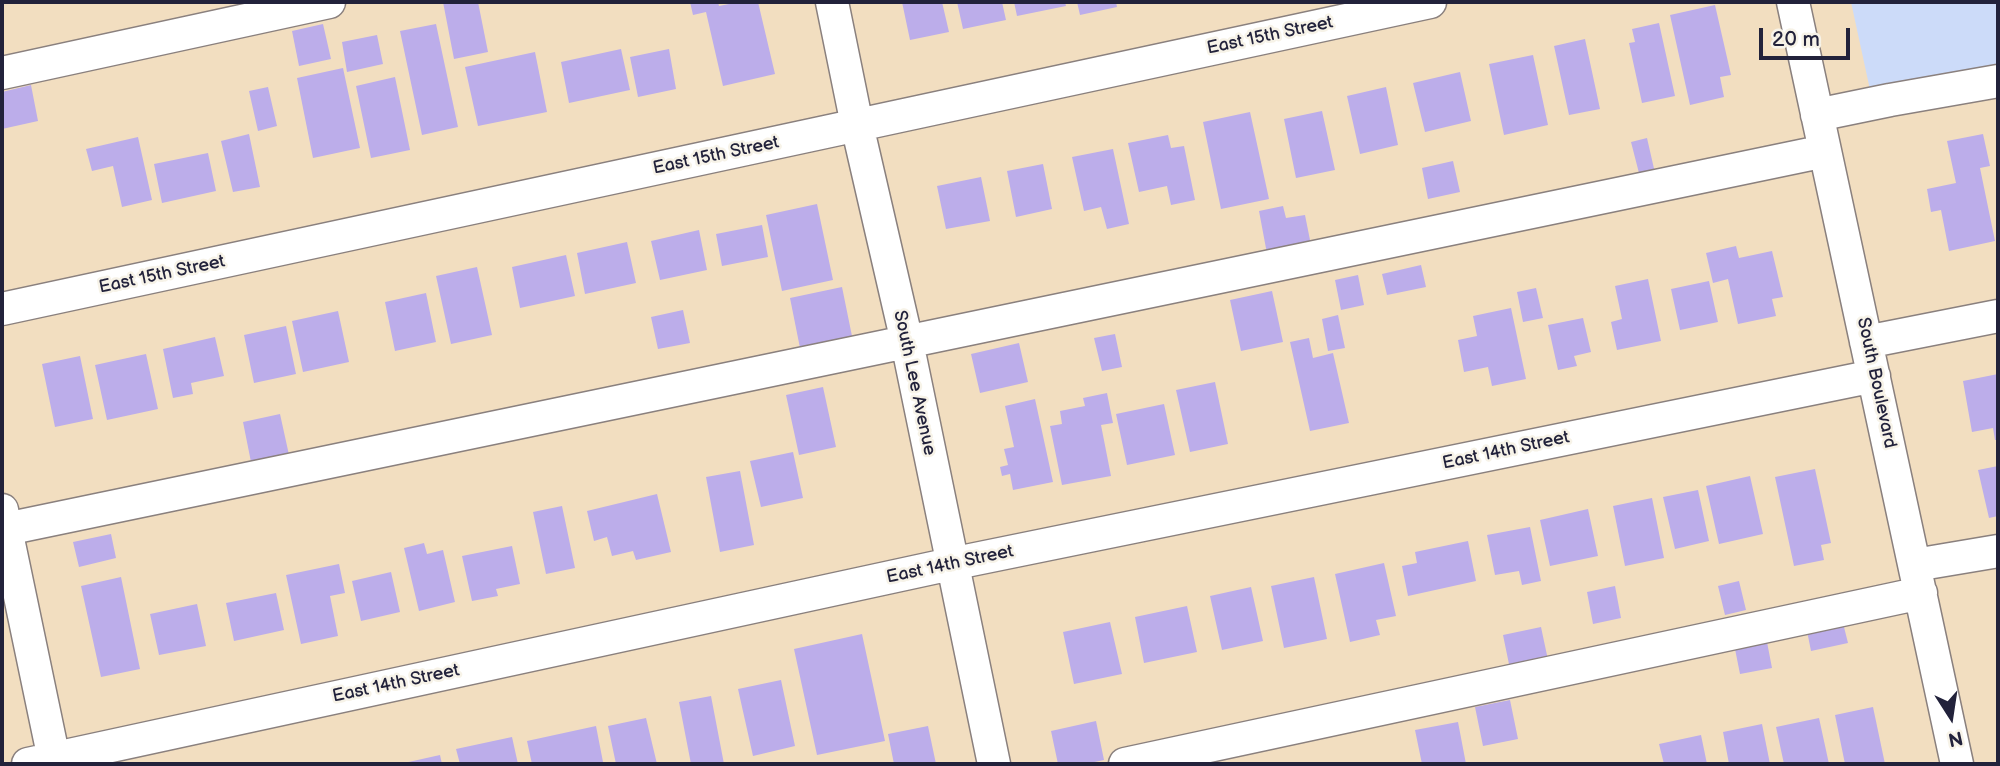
<!DOCTYPE html>
<html>
<head>
<meta charset="utf-8">
<style>
	body { margin:0 }
	#map { position:relative; width:2000px; height:766px; overflow:hidden; background:#f2dec0; font-family:"Balsamiq Sans",sans-serif }
	canvas { display:block }
	.frame { position:absolute; inset:0; border:4px solid #22223b; pointer-events:none }
	.north { position:absolute; left:1916px; top:682px; width:70px; height:70px; -webkit-text-stroke:5px #f7f3e8; paint-order:stroke; rotate:168deg; font-size:19px; font-weight:700; line-height:28px; text-align:center; color:#22223b }
	.north::after { content:''; display:block; margin:auto; width:24px; height:32px; background:#22223b; clip-path:polygon(50% 0,100% 100%,50% 72%,0 100%) }
	.scale { position:absolute; left:1759px; top:28px; width:91px; height:32px; box-sizing:border-box; border:4px solid #22223b; border-top:0; padding-left:9px; font-size:21px; line-height:24px; white-space:nowrap; color:#22223b; -webkit-text-stroke:5px #f7f3e8; paint-order:stroke }
</style>
</head>
<body>
<div id="map">
<canvas width="2000" height="766"></canvas>
<div class="frame"></div>
<div class="north">N</div>
<div class="scale">20 m</div>
</div>
<script>
const g = document.querySelector('canvas').getContext('2d');
g.lineJoin = 'round';
function fillPath(path, color) {
  g.fillStyle = color;
  g.fill(path, 'evenodd');
}
function shape(rows) {
  const path = new Path2D();
  for (const r of rows) {
    path.moveTo(r[0], r[1]);
    for (let i = 2; i < r.length; i += 2) path.lineTo(r[i], r[i + 1]);
  }
  return path;
}
function strokePath(path, color, width, dash) {
  g.strokeStyle = color;
  g.lineWidth = width;
  g.lineCap = dash ? 'butt' : 'round';
  g.setLineDash(dash || []);
  g.stroke(path);
}
function drawText(font, color, halo, rows, align = 'center') {
  g.font = font + ' "Balsamiq Sans",sans-serif';
  g.lineWidth = 5;
  g.setLineDash([]);
  g.textBaseline = 'middle';
  g.strokeStyle = halo;
  g.fillStyle = color;
  for (const [text, x, y, turn = 0] of rows) {
    g.save();
    g.translate(x, y);
    g.rotate((+turn || 0) * Math.PI / 180);
    g.textAlign = isNaN(turn) ? turn : align;
    if (halo) g.strokeText(text, 0, 0);
    g.fillText(text, 0, 0);
    g.restore();
  }
}
fillPath(shape([
	[1851,2,1998,2,1998,76,1872,99]
]), '#ccdbf9');
fillPath(shape([
	[443,2,478,2,488,52,454,59],
	[690,2,718,2,719,6,739,2,758,2,775,74,723,86,706,12,693,15],
	[902,2,942,2,949,32,910,40],
	[957,2,1002,2,1006,20,963,29],
	[1014,2,1065,2,1066,6,1017,16],
	[1077,2,1116,2,1117,7,1080,15],
	[1715,5,1731,75,1720,77,1724,97,1690,105,1670,15],
	[1659,23,1675,96,1642,103,1629,43,1635,42,1632,29],
	[323,24,331,59,299,66,292,31],
	[436,24,458,127,422,135,400,31],
	[377,35,383,64,347,72,342,42],
	[1585,39,1600,109,1569,115,1554,46],
	[621,49,630,90,569,103,561,62],
	[669,49,676,89,638,97,630,57],
	[535,52,547,112,478,126,465,67],
	[1533,55,1548,125,1504,135,1489,64],
	[343,68,360,148,313,158,297,78],
	[1460,72,1471,121,1425,132,1413,83],
	[395,77,410,150,371,158,356,86],
	[31,85,38,121,2,129,2,92],
	[268,87,277,126,258,131,249,91],
	[1386,87,1398,145,1360,154,1347,96],
	[1322,111,1335,170,1296,178,1284,119],
	[1250,112,1269,199,1221,209,1203,122],
	[249,134,260,187,233,192,221,141],
	[1983,134,1990,166,1980,168,1995,241,1949,251,1941,210,1931,212,1927,189,1956,183,1947,141],
	[1168,135,1171,148,1184,146,1195,200,1171,205,1167,186,1139,192,1128,143],
	[138,137,152,200,122,207,113,166,92,171,86,149],
	[1647,138,1655,173,1640,177,1631,142],
	[1113,149,1129,224,1107,229,1101,207,1084,211,1072,157],
	[208,153,216,191,162,203,154,164],
	[1453,161,1460,192,1428,199,1422,168],
	[1043,164,1052,209,1016,217,1007,171],
	[981,177,990,221,946,229,937,186],
	[817,204,833,280,782,291,766,215],
	[1283,206,1286,218,1305,215,1312,250,1268,259,1259,211],
	[762,225,768,257,722,266,716,234],
	[699,230,707,270,660,280,651,241],
	[627,242,636,283,585,294,577,253],
	[1736,246,1739,258,1772,251,1783,297,1772,299,1776,316,1738,324,1728,279,1713,283,1706,253],
	[566,255,575,296,520,308,512,267],
	[1421,265,1426,287,1387,295,1382,274],
	[477,267,492,335,451,344,436,276],
	[1358,275,1364,305,1341,310,1335,280],
	[1648,279,1661,341,1617,350,1611,322,1622,319,1615,286],
	[1709,281,1718,322,1680,330,1671,289],
	[842,287,853,341,801,353,790,298],
	[1536,288,1543,318,1523,322,1517,292],
	[1272,291,1283,342,1241,351,1230,300],
	[426,293,436,342,395,351,385,302],
	[1511,308,1526,379,1492,386,1488,367,1464,372,1458,340,1477,336,1473,316],
	[683,310,690,343,658,349,651,317],
	[338,311,349,362,303,372,292,321],
	[1338,315,1345,348,1328,351,1322,319],
	[1583,318,1591,352,1574,356,1577,366,1558,370,1548,325],
	[286,326,296,374,254,383,244,335],
	[1115,334,1122,367,1102,371,1094,338],
	[215,337,224,376,191,383,193,394,173,398,163,349],
	[1309,338,1313,358,1333,353,1349,423,1310,431,1290,342],
	[1019,343,1028,382,980,393,971,354],
	[146,354,158,409,107,420,95,365],
	[80,356,93,419,55,427,42,364],
	[1998,374,1998,440,1995,440,1993,428,1972,432,1963,381],
	[1215,382,1228,444,1190,452,1176,390],
	[823,387,836,447,799,455,786,395],
	[1107,393,1113,423,1101,425,1111,476,1062,485,1050,426,1062,424,1060,411,1085,406,1083,398],
	[1035,399,1053,482,1013,490,1010,474,1002,476,1000,467,1008,465,1004,449,1014,447,1005,406],
	[1164,404,1175,455,1127,465,1116,414],
	[280,414,291,464,253,472,243,422],
	[793,452,803,498,761,507,750,461],
	[1998,466,1998,516,1989,518,1978,470],
	[1815,469,1831,543,1821,545,1824,560,1794,566,1775,477],
	[740,471,754,545,720,552,706,477],
	[1750,476,1763,534,1719,544,1706,486],
	[1698,490,1709,541,1675,549,1663,497],
	[657,494,671,552,636,560,633,551,612,556,607,537,594,541,587,511],
	[1652,498,1664,558,1625,566,1613,506],
	[562,506,575,568,546,574,533,512],
	[1588,509,1598,556,1550,566,1540,520],
	[1530,527,1541,581,1522,585,1519,571,1495,575,1487,535],
	[111,534,116,558,79,567,73,542],
	[1468,541,1476,581,1408,596,1402,566,1417,563,1415,552],
	[424,543,427,554,443,550,455,602,419,611,404,548],
	[512,546,520,584,496,589,498,596,472,601,462,556],
	[1384,563,1396,616,1376,620,1380,635,1350,642,1335,574],
	[339,564,345,593,330,596,338,636,301,644,286,575],
	[391,572,400,612,361,621,352,581],
	[121,577,140,669,101,677,81,586],
	[1314,577,1327,639,1284,648,1271,586],
	[1739,581,1746,610,1725,615,1718,586],
	[1615,586,1621,618,1593,624,1587,592],
	[1251,587,1263,641,1222,650,1210,596],
	[276,593,284,630,234,641,226,603],
	[197,604,206,646,159,655,150,614],
	[1187,606,1197,652,1144,663,1135,617],
	[1110,622,1122,674,1074,684,1063,632],
	[1843,623,1848,643,1811,651,1807,631],
	[1541,627,1548,660,1510,669,1503,635],
	[862,634,885,741,817,755,794,649],
	[1767,642,1772,668,1740,674,1735,649],
	[781,680,795,746,753,756,738,689],
	[711,696,724,764,691,764,679,702],
	[1510,700,1518,739,1483,746,1475,707],
	[1873,707,1885,764,1845,764,1835,715],
	[646,718,657,764,616,764,608,726],
	[1819,718,1829,764,1784,764,1776,727],
	[1096,721,1104,760,1085,764,1058,764,1051,731],
	[1458,722,1466,764,1422,764,1415,730],
	[1762,724,1770,764,1729,764,1723,732],
	[596,726,603,762,594,764,532,764,527,741],
	[928,726,936,764,894,764,888,734],
	[1701,735,1707,764,1664,764,1659,744],
	[512,737,518,764,460,764,456,749],
	[440,755,442,764,404,764,404,763]
]), '#bcadea');
const minor = shape([
	[832,2,857,125,907,342,994,764],
	[1793,2,1957,764],
	[2,73,329,2],
	[1817,115,1890,100,1998,81],
	[2,309,1430,2],
	[1866,342,1998,316],
	[2,510,55,764],
	[6,529,1825,151],
	[1915,565,1998,551],
	[28,764,951,564,1874,376],
	[1125,764,1921,593]
]);
strokePath(minor, '#8a807e', 35);
strokePath(minor, '#fff', 32);
drawText('18px', '#22223b', '#f7f3e8', [
	["East 15th Street",1270,36,-12],
	["East 15th Street",716,156,-12],
	["East 15th Street",162,275,-12],
	["South Lee Avenue",914,383,78],
	["South Boulevard",1876,383,78],
	["East 14th Street",1506,451,-12],
	["East 14th Street",950,565,-12],
	["East 14th Street",396,684,-12]
]);
</script>
</body>
</html>
